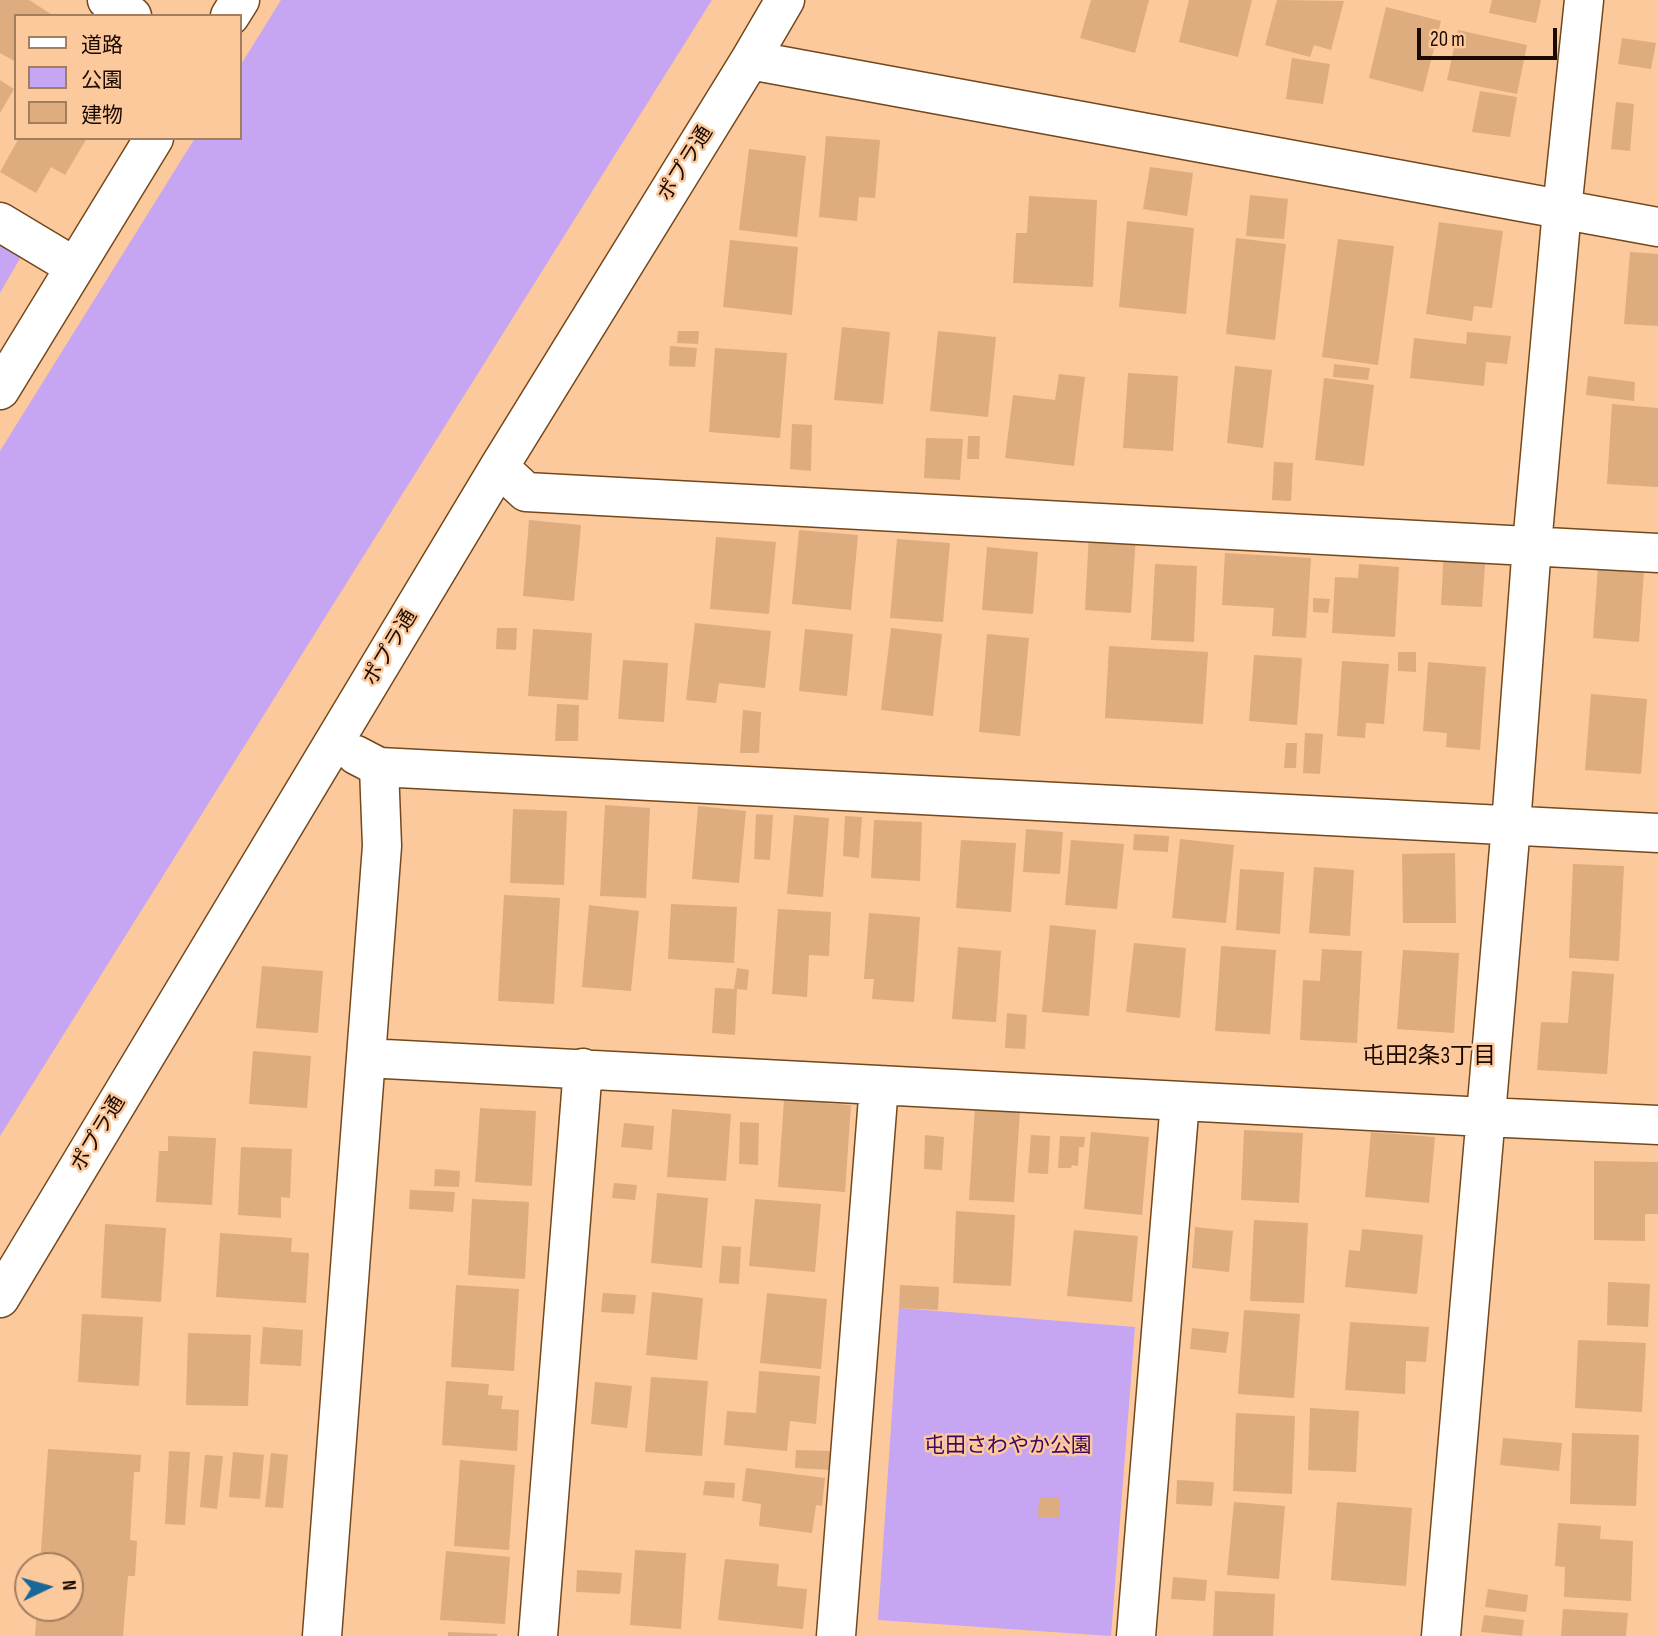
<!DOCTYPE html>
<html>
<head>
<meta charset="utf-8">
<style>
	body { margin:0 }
	#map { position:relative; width:1658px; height:1636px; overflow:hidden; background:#fcc99c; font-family:"Sofia Sans Condensed","Noto Sans JP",sans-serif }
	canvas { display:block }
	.legend { position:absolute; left:14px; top:14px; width:228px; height:126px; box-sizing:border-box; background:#fcc99c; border:2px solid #a27d5e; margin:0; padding:9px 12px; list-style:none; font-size:21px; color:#1b0a00 }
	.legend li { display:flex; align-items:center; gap:14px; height:35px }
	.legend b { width:35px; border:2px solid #a27d5e }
	.north { position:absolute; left:14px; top:1552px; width:70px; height:70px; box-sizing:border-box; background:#fcc99c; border:2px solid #a27d5e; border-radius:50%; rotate:85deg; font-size:19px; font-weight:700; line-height:28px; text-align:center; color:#1b0a00 }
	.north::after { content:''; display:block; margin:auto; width:24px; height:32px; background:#196699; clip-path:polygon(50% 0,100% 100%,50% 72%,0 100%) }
	.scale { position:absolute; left:1417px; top:28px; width:140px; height:32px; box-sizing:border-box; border:4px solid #1b0a00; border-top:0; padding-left:9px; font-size:21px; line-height:24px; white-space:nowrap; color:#1b0a00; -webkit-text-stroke:5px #fcc99c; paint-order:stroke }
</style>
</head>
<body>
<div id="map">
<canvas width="1658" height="1636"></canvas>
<ul class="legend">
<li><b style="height:9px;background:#fff"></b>道路</li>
<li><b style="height:19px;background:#c6a5f3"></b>公園</li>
<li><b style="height:19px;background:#ddac7f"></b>建物</li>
</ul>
<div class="north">N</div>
<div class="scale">20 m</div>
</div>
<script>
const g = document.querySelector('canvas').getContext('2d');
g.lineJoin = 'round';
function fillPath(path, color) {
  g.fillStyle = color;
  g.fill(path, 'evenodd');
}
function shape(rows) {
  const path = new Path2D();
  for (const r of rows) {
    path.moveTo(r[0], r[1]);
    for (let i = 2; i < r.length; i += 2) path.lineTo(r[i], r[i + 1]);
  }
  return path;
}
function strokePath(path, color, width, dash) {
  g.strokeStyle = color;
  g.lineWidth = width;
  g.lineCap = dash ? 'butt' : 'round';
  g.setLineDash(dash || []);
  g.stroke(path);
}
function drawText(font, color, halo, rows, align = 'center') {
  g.font = font + ' "Sofia Sans Condensed","Noto Sans JP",sans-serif';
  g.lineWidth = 5;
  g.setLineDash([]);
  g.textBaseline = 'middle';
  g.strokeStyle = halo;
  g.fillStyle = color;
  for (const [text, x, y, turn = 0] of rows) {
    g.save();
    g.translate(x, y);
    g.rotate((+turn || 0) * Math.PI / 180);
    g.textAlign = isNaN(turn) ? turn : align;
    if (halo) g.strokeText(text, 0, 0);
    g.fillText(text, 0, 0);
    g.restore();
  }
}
fillPath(shape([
	[281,0,712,0,0,1136,0,451,195,138,240,138,240,66],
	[0,239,23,253,0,293],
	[899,1308,1135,1327,1111,1636,878,1620]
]), '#c6a5f3');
fillPath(shape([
	[0,0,29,0,54,16,16,16,16,62,0,53],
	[1091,0,1149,0,1135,53,1080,38],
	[1189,0,1252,0,1238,57,1179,42],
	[1277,0,1344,1,1331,50,1314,45,1310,57,1265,45],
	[1492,0,1541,0,1536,23,1489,13],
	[1386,7,1441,21,1423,92,1369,78],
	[1458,30,1527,45,1517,94,1447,80],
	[1622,38,1656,43,1651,69,1618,64],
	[1292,58,1330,64,1323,104,1286,99],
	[0,80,14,89,0,113],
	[1480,91,1517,97,1510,137,1472,132],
	[1616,102,1634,104,1630,151,1611,149],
	[826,136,880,140,875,198,859,197,857,221,819,217],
	[19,138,87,138,65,175,51,167,36,193,0,172],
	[749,149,806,156,797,237,739,230],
	[1150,167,1193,173,1187,216,1143,209],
	[1250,195,1288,199,1284,239,1246,236],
	[1029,196,1097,200,1093,287,1013,283,1016,233,1027,233],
	[1127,221,1194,228,1186,314,1119,307],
	[1439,222,1503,231,1492,308,1474,306,1472,321,1426,314],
	[1236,238,1286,244,1275,340,1226,334],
	[1338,239,1394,246,1378,365,1322,357],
	[730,240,798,247,792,315,723,307],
	[1630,252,1658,254,1658,326,1624,324],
	[842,327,890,332,883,404,834,400],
	[678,331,699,331,698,344,677,343],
	[938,331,996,337,988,417,930,411],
	[1467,332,1511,336,1507,364,1486,362,1484,386,1410,378,1414,338,1466,344],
	[670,346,697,348,695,367,669,366],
	[715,348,787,353,780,438,709,432],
	[1334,364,1370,368,1368,380,1333,377],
	[1235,366,1272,370,1263,448,1227,443],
	[1128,373,1178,376,1173,451,1123,448],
	[1059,374,1085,377,1074,466,1005,458,1013,395,1055,400],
	[1588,376,1635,382,1634,401,1586,395],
	[1324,378,1374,385,1364,466,1315,460],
	[1612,404,1658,408,1658,487,1607,484],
	[792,424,812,425,811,471,790,469],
	[968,436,980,436,979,459,967,459],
	[926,438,963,439,960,480,924,478],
	[1274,462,1293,463,1291,501,1272,500],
	[529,520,581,525,574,601,523,596],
	[799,530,858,535,851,610,792,604],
	[1089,532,1136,535,1131,613,1085,610],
	[716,537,776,542,769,614,710,609],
	[897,539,950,543,943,622,890,618],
	[987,547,1038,552,1033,614,982,610],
	[1444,548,1486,551,1482,607,1441,605],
	[1225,553,1311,558,1306,638,1272,636,1274,608,1222,605],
	[1155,564,1197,566,1194,642,1151,640],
	[1359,564,1399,567,1395,637,1332,633,1335,577,1358,578],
	[1598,567,1644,571,1639,642,1593,638],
	[1313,598,1330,599,1328,613,1313,612],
	[695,623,771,631,765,688,719,683,716,703,686,700],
	[497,628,517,628,516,650,496,649],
	[891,628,942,634,933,716,881,710],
	[533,629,592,633,588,700,528,696],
	[805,629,853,634,847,696,799,691],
	[987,634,1029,638,1020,736,979,732],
	[1109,646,1208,652,1203,724,1105,718],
	[1398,652,1416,652,1416,672,1398,671],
	[1254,655,1302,658,1297,725,1249,721],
	[623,660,668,663,664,722,618,719],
	[1342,661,1389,664,1384,724,1366,723,1365,738,1337,736],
	[1428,662,1486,667,1480,750,1446,747,1447,733,1423,731],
	[1591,694,1647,699,1641,774,1585,770],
	[557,704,579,705,578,741,555,741],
	[743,710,761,712,759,753,740,753],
	[1305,733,1323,734,1320,774,1303,773],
	[1286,743,1297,743,1296,768,1284,768],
	[605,805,650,808,646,898,600,896],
	[698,806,746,811,739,883,692,879],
	[513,809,567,811,564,885,510,883],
	[756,814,773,815,770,860,754,859],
	[794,815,829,818,823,897,787,894],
	[845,816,862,817,859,858,843,856],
	[874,820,922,822,920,881,871,878],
	[1026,829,1063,832,1060,874,1023,872],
	[1134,834,1169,836,1168,852,1133,850],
	[1180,839,1234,845,1226,923,1172,918],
	[961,840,1016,843,1011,912,956,908],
	[1071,840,1124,844,1117,909,1065,905],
	[1455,853,1456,923,1403,923,1402,854],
	[1573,864,1624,866,1619,961,1569,958],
	[1314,867,1354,870,1350,936,1309,933],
	[1240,869,1284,872,1280,934,1236,930],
	[504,895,560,898,554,1004,498,1001],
	[671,904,737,907,734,963,668,959],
	[589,905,639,911,631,991,582,987],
	[778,909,831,912,829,956,809,955,807,997,772,994],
	[869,913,920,917,914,1002,872,999,874,979,864,979],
	[1050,925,1096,930,1089,1016,1042,1012],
	[1134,943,1186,948,1180,1018,1126,1012],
	[1221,946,1276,950,1270,1034,1215,1031],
	[958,947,1001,951,996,1022,952,1019],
	[1322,949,1362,951,1357,1043,1300,1040,1303,980,1320,981],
	[1403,950,1459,953,1454,1033,1397,1029],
	[262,966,323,971,318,1033,256,1028],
	[737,968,749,970,747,990,737,989,735,1035,712,1033,715,988,734,989],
	[1572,971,1614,974,1607,1074,1537,1070,1541,1022,1568,1023],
	[1007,1013,1027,1015,1025,1049,1005,1048],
	[253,1051,311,1056,307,1108,249,1104],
	[784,1100,851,1105,845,1192,778,1187],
	[975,1107,1020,1110,1014,1202,969,1200],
	[480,1108,536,1111,532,1186,475,1182],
	[672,1109,731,1114,726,1181,667,1177],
	[740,1122,759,1123,758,1165,739,1164],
	[624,1123,654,1126,652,1150,621,1147],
	[1244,1130,1303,1133,1299,1203,1241,1200],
	[1091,1132,1149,1137,1142,1215,1084,1209],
	[1371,1132,1435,1137,1429,1203,1365,1197],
	[925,1135,944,1137,942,1170,924,1169],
	[1031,1135,1050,1136,1048,1174,1028,1173],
	[168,1136,216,1138,212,1205,156,1202,159,1151,168,1151],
	[1060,1136,1085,1137,1084,1147,1079,1147,1078,1166,1072,1165,1071,1168,1058,1168],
	[241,1147,292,1149,290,1198,281,1197,281,1218,238,1215],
	[1594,1161,1658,1162,1658,1214,1645,1214,1645,1241,1594,1240],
	[435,1169,460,1171,459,1187,434,1186],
	[614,1183,637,1185,635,1200,612,1198],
	[410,1190,455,1192,453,1212,409,1209],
	[657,1193,708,1198,702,1268,651,1263],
	[472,1199,529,1202,525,1279,468,1275],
	[755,1199,821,1204,815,1272,749,1266],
	[956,1211,1015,1215,1011,1286,953,1283],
	[1254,1220,1308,1223,1304,1303,1250,1301],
	[105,1224,166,1228,161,1302,101,1298],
	[1195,1227,1233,1231,1229,1272,1192,1268],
	[1362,1229,1423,1235,1417,1294,1345,1287,1349,1250,1360,1251],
	[1074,1230,1138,1236,1132,1302,1067,1296],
	[220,1233,292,1238,291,1252,309,1253,306,1303,216,1297],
	[722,1246,741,1247,739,1284,719,1283],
	[1608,1282,1650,1284,1648,1327,1607,1325],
	[456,1285,519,1289,514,1371,451,1367],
	[900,1285,939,1287,938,1310,899,1308],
	[652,1292,703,1298,697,1360,646,1355],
	[603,1293,636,1295,634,1314,601,1312],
	[767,1293,827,1299,821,1369,760,1363],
	[1244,1310,1300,1314,1294,1398,1238,1394],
	[82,1314,143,1317,139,1386,78,1382],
	[1350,1322,1429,1327,1426,1362,1406,1361,1405,1394,1345,1390],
	[263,1327,303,1330,301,1366,260,1364],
	[1192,1328,1229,1332,1226,1353,1190,1349],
	[188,1333,251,1335,248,1406,186,1405],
	[1578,1340,1646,1343,1642,1412,1575,1408],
	[759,1371,820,1376,816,1424,790,1421,787,1451,724,1445,727,1411,756,1413],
	[651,1377,708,1381,702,1456,645,1452],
	[446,1381,489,1384,488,1395,503,1396,501,1409,519,1410,517,1451,442,1445],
	[595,1382,632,1386,627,1428,591,1424],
	[1310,1408,1359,1411,1356,1472,1308,1470],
	[1236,1413,1295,1416,1292,1494,1233,1491],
	[1572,1433,1639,1435,1636,1506,1570,1504],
	[1503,1438,1562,1443,1559,1471,1500,1465],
	[48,1449,141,1455,140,1472,134,1472,130,1540,137,1541,135,1576,128,1576,123,1636,35,1636,37,1608,70,1608,70,1566,40,1566],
	[796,1450,832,1451,831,1470,795,1468],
	[169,1451,190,1452,185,1525,165,1524],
	[233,1452,264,1455,260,1499,229,1497],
	[271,1453,288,1455,283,1508,265,1507],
	[205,1455,223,1456,217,1509,200,1507],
	[460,1460,515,1465,509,1550,454,1546],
	[746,1468,825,1478,822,1506,816,1505,812,1533,759,1526,761,1504,742,1501],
	[1177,1480,1214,1482,1212,1506,1176,1504],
	[705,1481,735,1483,734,1498,703,1495],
	[1039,1497,1060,1497,1059,1518,1038,1518],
	[1234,1502,1285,1506,1279,1579,1227,1575],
	[1337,1502,1412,1508,1406,1586,1331,1580],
	[1558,1523,1601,1526,1600,1539,1633,1541,1631,1601,1564,1597,1565,1567,1555,1566],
	[635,1550,686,1553,681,1629,630,1625],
	[446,1551,510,1557,505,1624,440,1620],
	[725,1559,779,1564,777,1586,807,1589,803,1629,718,1620],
	[577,1570,622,1573,620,1594,576,1592],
	[1173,1577,1207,1580,1205,1601,1171,1599],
	[1488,1589,1528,1595,1526,1612,1485,1607],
	[1215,1591,1275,1594,1273,1636,1213,1636],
	[1563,1609,1628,1613,1626,1636,1561,1636],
	[1484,1615,1524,1620,1522,1636,1481,1632],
	[448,1632,497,1634,497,1636,448,1636]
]), '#ddac7f');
const minor = shape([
	[107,0,132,16],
	[230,16,240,0],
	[750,60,1658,227],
	[0,222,75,267],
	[0,390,154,138],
	[499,467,526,492,1658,553],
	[379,767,1658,833],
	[366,1058,1485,1117,1658,1125],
	[0,1298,499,467,750,60,785,0],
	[322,1636,382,846,379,767,356,755],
	[538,1636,583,1068],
	[836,1636,879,1085],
	[1136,1636,1180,1101],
	[1441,1636,1511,825,1532,545,1562,210,1584,0]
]);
strokePath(minor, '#73481c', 41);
strokePath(minor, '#fff', 38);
drawText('21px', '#1b0a00', '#fcc99c', [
	["ポプラ通",686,164,-58],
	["ポプラ通",391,648,-59],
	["ポプラ通",99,1134,-59]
]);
drawText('21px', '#3c0664', '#fcc99c', [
	["屯田さわやか公園",1008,1447]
]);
drawText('23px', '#1b0a00', '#fcc99c', [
	["屯田2条3丁目",1429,1057]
]);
</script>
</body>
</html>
